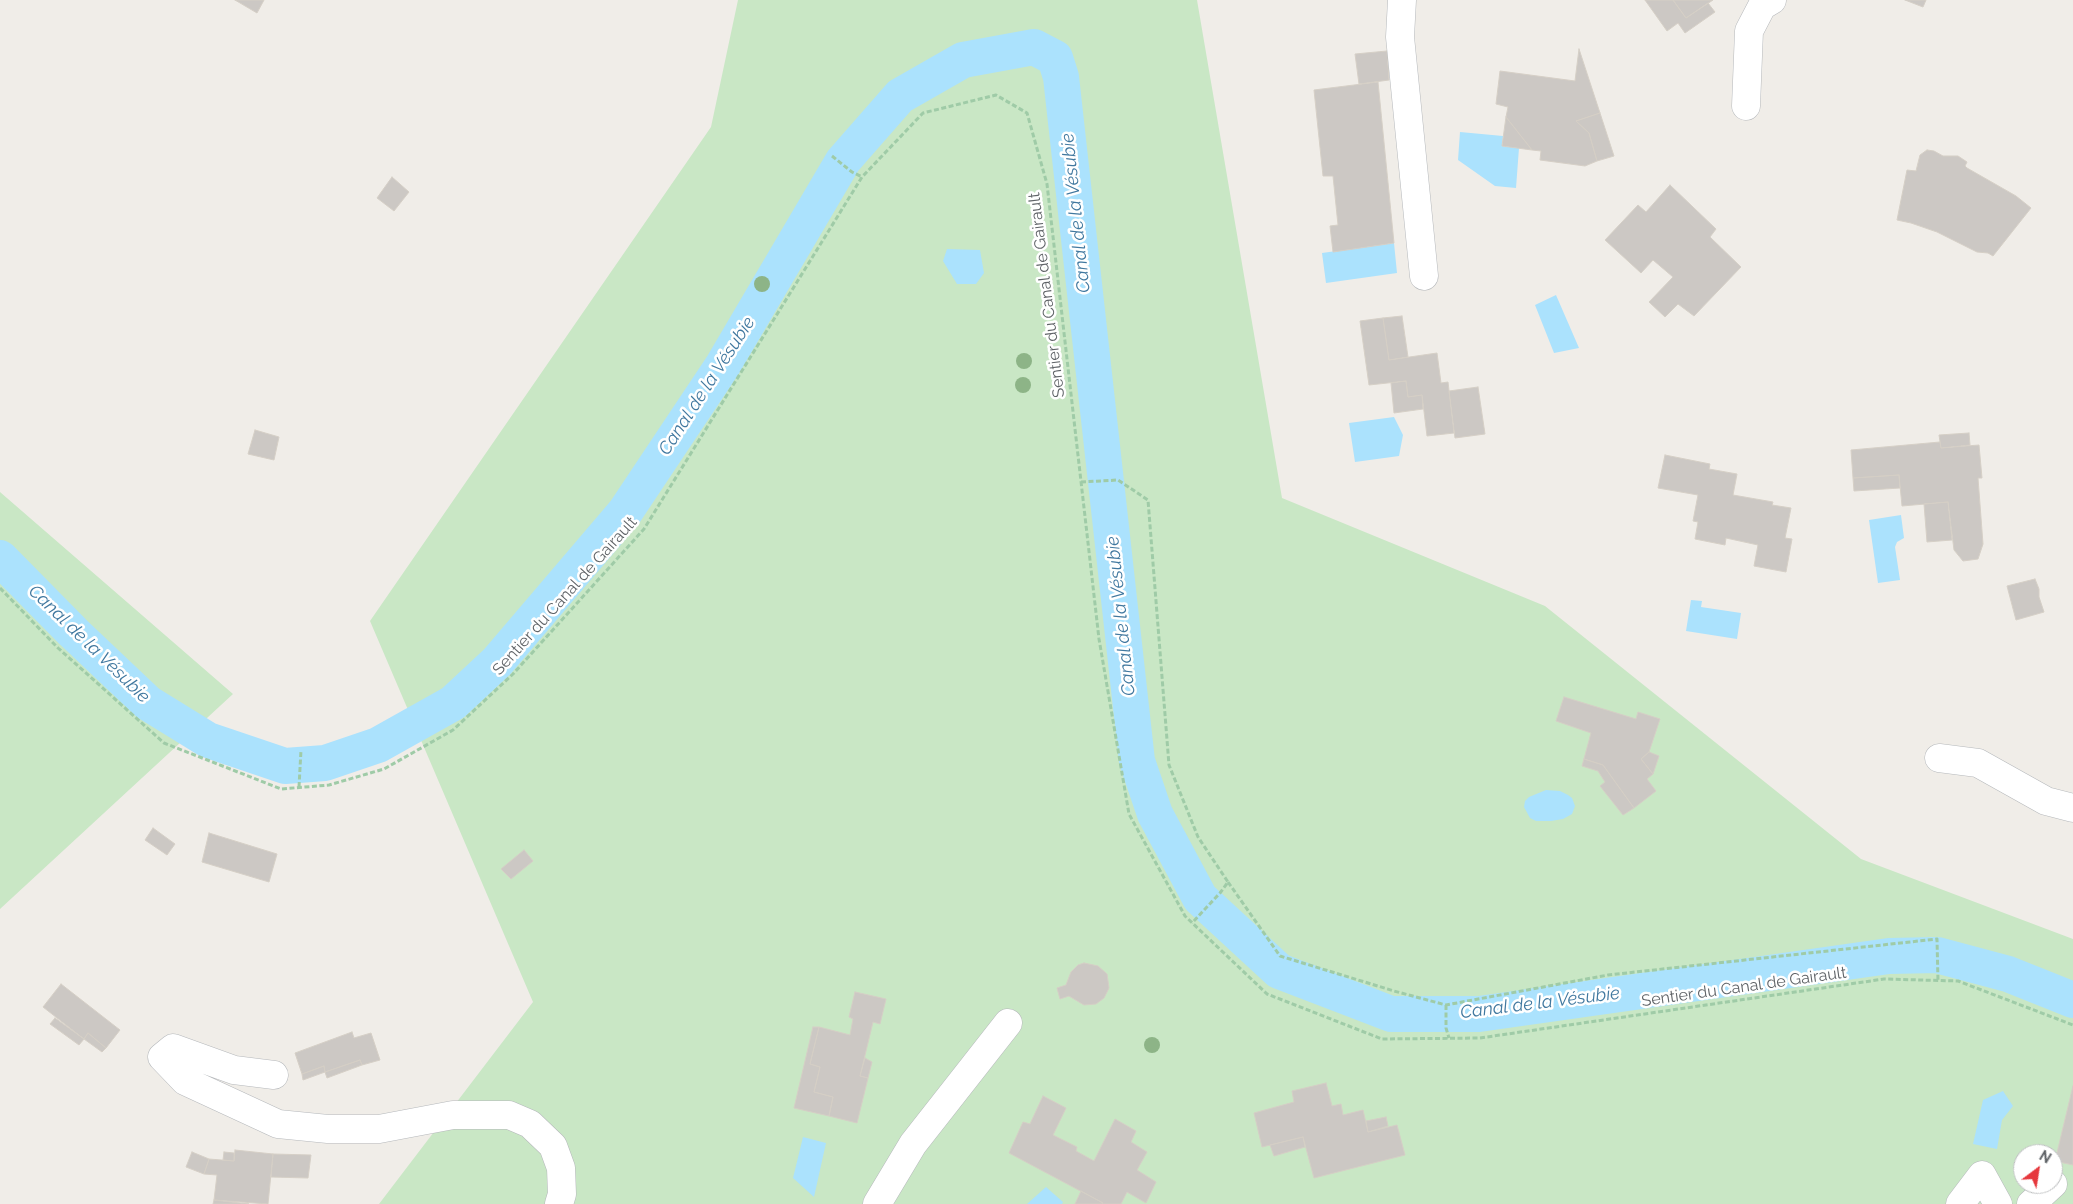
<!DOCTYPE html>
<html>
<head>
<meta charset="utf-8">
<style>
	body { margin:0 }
	#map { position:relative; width:2073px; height:1204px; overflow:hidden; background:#f0ede8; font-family:Raleway,sans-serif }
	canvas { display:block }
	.north { position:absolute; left:2013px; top:1144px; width:50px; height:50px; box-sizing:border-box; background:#fff; border:1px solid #bfc1c2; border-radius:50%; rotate:31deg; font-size:14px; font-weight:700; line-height:20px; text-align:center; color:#5f6367 }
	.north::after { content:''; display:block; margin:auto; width:18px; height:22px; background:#e6383d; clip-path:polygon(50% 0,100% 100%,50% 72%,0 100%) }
</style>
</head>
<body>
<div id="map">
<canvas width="2073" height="1204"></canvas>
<div class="north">N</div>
</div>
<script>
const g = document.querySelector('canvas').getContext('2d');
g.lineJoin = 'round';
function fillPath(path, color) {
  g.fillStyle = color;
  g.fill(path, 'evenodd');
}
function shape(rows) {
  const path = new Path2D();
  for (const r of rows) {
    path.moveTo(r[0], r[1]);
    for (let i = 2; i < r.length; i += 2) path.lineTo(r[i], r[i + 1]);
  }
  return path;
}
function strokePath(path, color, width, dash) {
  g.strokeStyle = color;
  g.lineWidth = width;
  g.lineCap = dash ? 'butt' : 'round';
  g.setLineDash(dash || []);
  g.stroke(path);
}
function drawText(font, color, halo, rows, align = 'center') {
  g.font = font + ' Raleway,sans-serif';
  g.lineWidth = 5;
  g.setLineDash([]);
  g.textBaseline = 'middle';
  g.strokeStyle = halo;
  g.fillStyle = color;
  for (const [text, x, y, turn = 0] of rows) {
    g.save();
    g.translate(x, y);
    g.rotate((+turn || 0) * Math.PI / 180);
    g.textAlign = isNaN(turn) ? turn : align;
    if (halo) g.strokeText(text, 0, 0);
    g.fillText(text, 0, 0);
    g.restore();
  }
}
fillPath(shape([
	[738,0,1197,0,1282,498,1545,606,1861,859,2073,939,2073,1204,379,1204,533,1002,370,621,711,127],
	[2023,1154,2053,1154,2053,1184,2023,1184],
	[0,492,233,694,0,909]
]), '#c9e7c5');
fillPath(shape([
	[1460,132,1503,136,1502,146,1519,148,1516,188,1495,186,1458,160],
	[1394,243,1397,273,1326,283,1322,253],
	[947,249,980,250,984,273,976,284,957,284,943,261],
	[1556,295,1579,348,1554,353,1535,305],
	[1394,417,1403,435,1399,456,1355,462,1349,423],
	[1901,515,1904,538,1897,542,1895,547,1900,580,1878,583,1869,520],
	[1691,600,1702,601,1701,607,1741,613,1737,639,1686,631],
	[1546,790,1560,791,1568,795,1572,798,1575,806,1572,814,1563,819,1551,821,1536,821,1530,818,1524,807,1525,801,1529,797],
	[2003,1091,2013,1106,2002,1120,1997,1149,1973,1144,1983,1100],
	[803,1137,826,1143,814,1197,793,1178],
	[1046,1187,1063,1202,1062,1204,1027,1204]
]), '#abe2fd');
strokePath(shape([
	[0,558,73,632,148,703,208,740,285,766,325,763,378,745,453,703,497,662,625,512,723,365,843,161,900,96,963,60,1034,47,1055,58,1061,77,1137,761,1155,814,1200,898,1279,971,1391,1014,1479,1014,1889,956,1937,955,2008,974,2073,1000]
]), '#abe2fd', 36);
const building = shape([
	[235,0,264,0,257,13,235,0],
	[1645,0,1673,0,1686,18,1708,3,1715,12,1685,33,1678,23,1667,31,1645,0],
	[1673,0,1713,0,1686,18,1673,0],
	[1905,0,1926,0,1923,7,1905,0],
	[1579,49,1600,113,1576,121,1589,133,1597,161,1585,166,1540,160,1541,151,1532,150,1506,117,1508,107,1496,104,1500,71,1575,81,1579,49],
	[1387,51,1389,80,1359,84,1355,54,1387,51],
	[1378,82,1394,243,1333,252,1330,226,1338,225,1333,176,1323,176,1314,90,1378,82],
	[1600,113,1614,156,1597,161,1589,133,1576,121,1600,113],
	[1506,117,1532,150,1502,146,1506,117],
	[1927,150,1934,151,1943,156,1958,156,1967,162,1965,166,1967,168,2016,196,2031,208,1993,256,1988,253,1977,252,1937,232,1911,223,1897,220,1907,170,1916,171,1920,155,1927,150],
	[392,177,409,192,394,211,377,198,392,177],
	[1670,185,1716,229,1710,237,1741,267,1694,316,1678,304,1665,317,1649,302,1673,277,1653,260,1641,273,1605,240,1638,205,1646,212,1670,185],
	[1402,316,1408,357,1389,360,1383,318,1402,316],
	[1383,318,1389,360,1437,353,1441,383,1448,382,1454,433,1427,436,1422,395,1408,397,1406,381,1369,385,1360,321,1383,318],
	[1406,381,1408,397,1422,395,1423,409,1394,413,1391,383,1406,381],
	[1478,387,1485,434,1455,438,1449,391,1478,387],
	[255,430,279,437,274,460,248,454,255,430],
	[1969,433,1970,445,1941,448,1939,435,1969,433],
	[1940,442,1941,448,1979,445,1982,478,1978,478,1983,544,1978,559,1963,561,1954,550,1948,502,1902,506,1899,475,1853,478,1851,450,1940,442],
	[1665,455,1710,464,1709,469,1737,474,1733,495,1773,502,1772,505,1791,508,1785,538,1792,539,1786,572,1754,566,1758,545,1726,538,1725,545,1695,539,1698,522,1693,521,1698,495,1658,488,1665,455],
	[1899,475,1900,488,1854,491,1853,478,1899,475],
	[1948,502,1952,540,1927,542,1924,504,1948,502],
	[2035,579,2039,589,2039,597,2044,612,2016,620,2007,586,2035,579],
	[1564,697,1636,719,1638,712,1660,719,1649,752,1641,759,1653,774,1647,779,1656,791,1634,808,1603,765,1584,759,1591,733,1556,721,1564,697],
	[1649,752,1659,756,1653,774,1641,759,1649,752],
	[1584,759,1603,765,1634,808,1623,815,1600,786,1605,782,1598,771,1582,766,1584,759],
	[153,828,175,844,167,855,145,840,153,828],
	[209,833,277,854,269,882,202,862,209,833],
	[524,850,533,861,511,879,501,869,524,850],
	[1084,963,1098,966,1107,974,1109,988,1104,998,1096,1004,1084,1005,1069,996,1060,999,1057,988,1066,985,1071,972,1078,965,1084,963],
	[61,984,120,1030,106,1048,88,1033,84,1039,43,1007,61,984],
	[855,992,886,999,880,1024,873,1022,860,1076,868,1078,857,1123,829,1116,833,1097,814,1092,820,1067,810,1064,819,1027,850,1035,853,1019,849,1017,855,992],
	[55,1018,84,1039,79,1045,50,1024,55,1018],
	[813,1027,819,1027,810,1064,820,1067,814,1092,833,1097,829,1116,794,1108,813,1027],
	[352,1032,354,1038,371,1033,380,1060,362,1065,360,1060,325,1072,324,1066,302,1074,295,1053,352,1032],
	[88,1033,106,1048,102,1052,84,1039,88,1033],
	[865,1058,872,1062,868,1078,860,1076,865,1058],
	[360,1060,362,1065,327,1078,325,1072,360,1060],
	[324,1066,325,1072,303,1080,302,1074,324,1066],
	[1326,1083,1332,1106,1341,1104,1343,1115,1363,1110,1368,1132,1397,1125,1405,1155,1314,1178,1303,1137,1262,1147,1254,1113,1294,1102,1292,1091,1326,1083],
	[2073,1086,2073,1165,2055,1161,2073,1086],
	[1043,1096,1066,1108,1053,1135,1077,1147,1076,1151,1094,1161,1115,1119,1136,1131,1131,1142,1147,1152,1137,1170,1156,1182,1146,1203,1127,1192,1121,1204,1102,1204,1103,1203,1009,1153,1023,1122,1030,1124,1043,1096],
	[1386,1117,1388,1126,1368,1132,1366,1121,1386,1117],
	[1303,1137,1305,1147,1274,1156,1270,1145,1303,1137],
	[235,1150,273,1154,268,1204,214,1200,217,1175,204,1174,209,1159,234,1161,235,1150],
	[192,1152,209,1159,204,1174,186,1167,192,1152],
	[224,1152,234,1153,234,1161,223,1160,224,1152],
	[273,1154,311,1155,308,1178,271,1177,273,1154],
	[1081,1191,1103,1203,1102,1204,1075,1204,1081,1191],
	[214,1200,249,1204,213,1204,214,1200]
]);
fillPath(building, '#ccc8c4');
strokePath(building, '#d5cfc6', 1);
const street = shape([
	[1402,0,1400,37,1424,276],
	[1746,106,1749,31,1762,6,1772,0],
	[1939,758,1978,763,2046,801,2073,808],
	[274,1075,234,1070,173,1048,162,1057,185,1081,278,1124,328,1129,379,1129,453,1115,509,1115,530,1124,553,1146,561,1168,562,1194,559,1204],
	[877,1204,913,1144,1008,1023],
	[1960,1204,1982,1175,1998,1204],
	[2031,1204,2053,1184]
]);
strokePath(street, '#b5b8bb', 29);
strokePath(shape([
	[832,156,852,172,862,177],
	[1081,482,1118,480,1148,500,1169,765,1198,837,1228,882,1220,893,1192,923],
	[0,588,58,648,164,743,281,789,329,785,384,769,453,730,513,674,644,529,862,177,923,113,996,95,1027,113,1047,184,1099,639,1129,814,1185,916,1267,994,1382,1039,1480,1038,1884,979,1958,981,2073,1025],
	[299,787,301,750],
	[1228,882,1280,956,1394,991,1446,1005,1608,975,1937,939,1938,981],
	[1446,1005,1446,1028,1449,1038]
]), '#9fcba7', 3, [5, 2.5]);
strokePath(street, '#fff', 28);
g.fillStyle = '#8db487';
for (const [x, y] of [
	[762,284],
	[1024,361],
	[1023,385],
	[1152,1045]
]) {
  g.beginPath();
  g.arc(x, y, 8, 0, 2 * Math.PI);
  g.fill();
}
drawText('16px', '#5f6367', '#fff', [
	["Sentier du Canal de Gairault",1047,295,-97],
	["Sentier du Canal de Gairault",565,596,-48],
	["Sentier du Canal de Gairault",1744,987,-8]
]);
drawText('italic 18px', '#40789f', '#fff', [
	["Canal de la Vésubie",1076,213,-96],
	["Canal de la Vésubie",707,386,-57],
	["Canal de la Vésubie",1121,616,-96],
	["Canal de la Vésubie",89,644,44],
	["Canal de la Vésubie",1540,1003,-7]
]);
</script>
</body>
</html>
